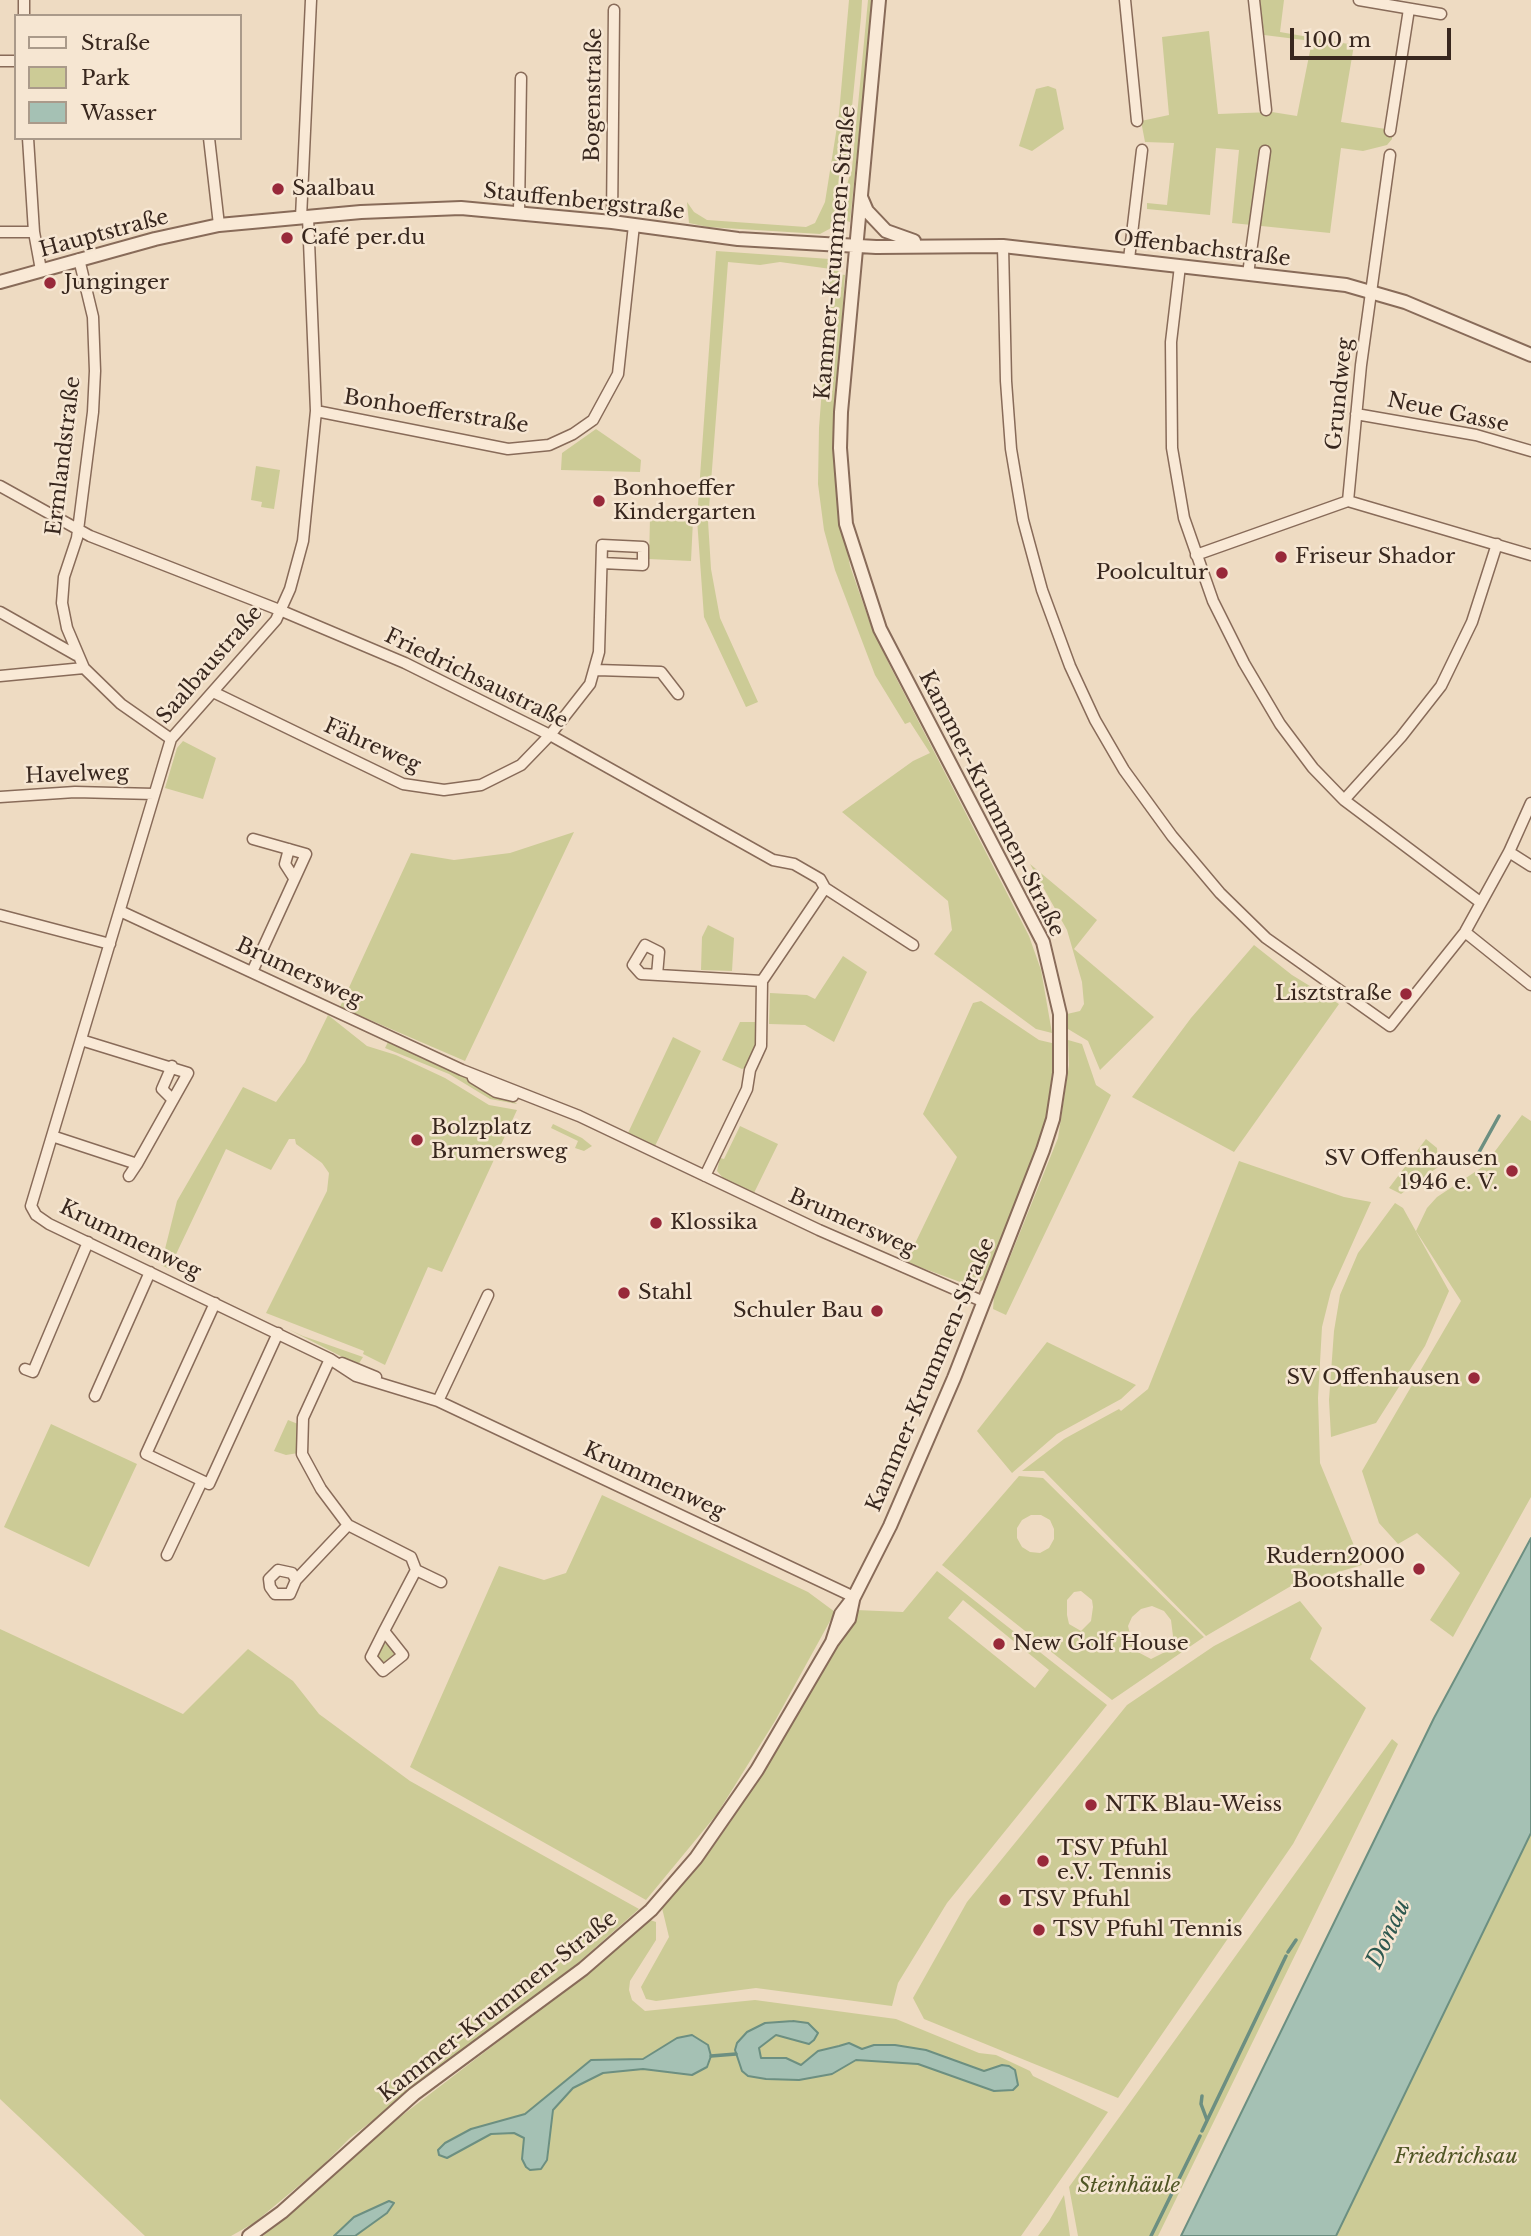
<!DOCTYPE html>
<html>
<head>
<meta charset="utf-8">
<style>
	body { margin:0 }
	#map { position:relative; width:1531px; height:2236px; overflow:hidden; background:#eedbc2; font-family:"Libre Baskerville",serif }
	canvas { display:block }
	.legend { position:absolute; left:14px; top:14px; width:228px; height:126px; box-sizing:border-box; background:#f6e6d2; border:2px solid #aa9a8a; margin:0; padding:9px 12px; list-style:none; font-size:21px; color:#38271e }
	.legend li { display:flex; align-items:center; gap:14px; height:35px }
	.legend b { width:35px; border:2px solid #aa9a8a }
	.scale { position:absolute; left:1290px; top:28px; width:161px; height:32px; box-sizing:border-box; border:4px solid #38271e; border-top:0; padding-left:9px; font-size:21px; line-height:24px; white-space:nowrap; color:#38271e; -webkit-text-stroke:5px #f6e6d2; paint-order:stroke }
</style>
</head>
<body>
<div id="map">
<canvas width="1531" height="2236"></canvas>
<ul class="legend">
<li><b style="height:9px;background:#f9e9d6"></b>Straße</li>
<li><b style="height:19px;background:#cccb96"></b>Park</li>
<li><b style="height:19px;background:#a5c1b4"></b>Wasser</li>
</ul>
<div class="scale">100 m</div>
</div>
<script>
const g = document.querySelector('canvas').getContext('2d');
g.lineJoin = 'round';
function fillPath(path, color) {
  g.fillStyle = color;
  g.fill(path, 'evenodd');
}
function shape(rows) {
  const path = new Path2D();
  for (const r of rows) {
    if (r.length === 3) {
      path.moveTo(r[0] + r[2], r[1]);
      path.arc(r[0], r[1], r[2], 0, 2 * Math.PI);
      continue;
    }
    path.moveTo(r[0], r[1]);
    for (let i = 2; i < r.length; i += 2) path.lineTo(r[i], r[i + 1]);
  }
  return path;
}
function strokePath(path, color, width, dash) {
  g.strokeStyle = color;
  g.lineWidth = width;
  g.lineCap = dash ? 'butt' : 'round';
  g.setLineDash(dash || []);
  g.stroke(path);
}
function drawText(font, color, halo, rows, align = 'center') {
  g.font = font + ' "Libre Baskerville",serif';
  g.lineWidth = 5;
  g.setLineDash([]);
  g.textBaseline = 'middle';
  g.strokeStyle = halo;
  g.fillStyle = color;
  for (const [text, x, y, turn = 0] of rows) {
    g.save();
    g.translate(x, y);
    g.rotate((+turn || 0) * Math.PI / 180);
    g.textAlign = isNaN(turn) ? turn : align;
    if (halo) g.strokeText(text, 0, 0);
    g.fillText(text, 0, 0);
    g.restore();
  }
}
fillPath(shape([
	[849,0,862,0,861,17,846,167,833,227,820,234,708,227,689,223,687,202,694,212,707,220,806,227,815,223,825,202,839,114],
	[868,0,872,0,871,17,850,222,841,219,842,201,852,168],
	[1260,0,1284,0,1280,32,1354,45,1341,122,1392,130,1392,139,1387,145,1363,151,1341,148,1330,233,1232,223,1239,150,1216,148,1210,215,1147,209,1147,203,1167,205,1174,143,1145,142,1141,121,1169,115,1162,37,1209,31,1218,114,1272,112,1297,116,1312,41,1264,35],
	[1048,86,1056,89,1064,129,1032,151,1019,146,1036,89],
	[716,251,830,259,837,263,839,274,845,275,834,431,836,483,850,566,870,623,891,668,1029,936,1041,970,1052,1033,1036,1029,934,954,952,930,948,901,842,812,913,761,930,753,910,722,905,724,875,675,835,570,824,530,818,484,819,428,831,269,780,262,760,265,728,262,708,521,711,569,720,618,758,702,746,707,704,617,697,519],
	[596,429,641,460,640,472,561,470,562,453],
	[256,466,280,470,274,509,261,507,262,502,251,500],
	[650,518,693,520,691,561,649,559],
	[183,741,216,758,203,799,165,788,177,748],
	[574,832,465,1061,340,1007,411,853,454,860,510,853],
	[1030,864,1097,920,1074,949,1154,1017,1100,1070,1088,1041,1068,1029,1067,1014,1080,1011,1084,1004,1082,982,1067,930],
	[708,925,734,938,732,971,701,970,702,937],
	[1254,945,1292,975,1339,1004,1234,1152,1132,1097,1191,1018],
	[843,956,867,972,834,1042,805,1025,769,1024,770,993,807,995,815,999],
	[981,1001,1039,1040,1056,1044,1046,1119,1036,1152,987,1278,971,1286,906,1262,957,1157,923,1114,973,1003],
	[328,1015,367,1046,396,1055,445,1078,489,1105,517,1110,442,1272,428,1267,385,1365,363,1354,364,1351,266,1313,327,1191,329,1173,322,1163,296,1144,295,1139,289,1139,271,1170,226,1149,169,1269,161,1265,177,1201,243,1087,276,1102,305,1062],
	[740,1022,758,1022,758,1043,748,1066,742,1069,722,1060],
	[673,1037,701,1051,655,1146,628,1133],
	[389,1040,462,1074,492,1095,514,1101,517,1104,490,1099,449,1074,385,1048],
	[1068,1040,1082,1044,1096,1085,1111,1095,1006,1315,993,1309,994,1297,1058,1138,1069,1065],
	[1522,1115,1531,1121,1531,1497,1453,1637,1430,1620,1460,1573,1417,1533,1398,1544,1379,1523,1362,1471,1461,1301,1416,1231,1427,1208,1437,1197,1484,1166],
	[553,1124,582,1138,592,1146,584,1151,575,1148,578,1141,551,1128],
	[740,1126,778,1144,754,1193,723,1178,717,1171,720,1158,724,1159],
	[1426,1139,1437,1148,1438,1167,1401,1194,1389,1188],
	[1239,1161,1344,1197,1371,1202,1331,1291,1322,1327,1318,1398,1320,1463,1362,1565,1291,1586,1206,1636,1044,1471,1022,1471,1064,1439,1119,1409,1121,1411,1148,1389],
	[1395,1203,1403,1208,1449,1291,1425,1346,1376,1423,1331,1437,1329,1400,1334,1331,1340,1295,1358,1253],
	[288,1329,303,1336,363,1357,358,1365],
	[1047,1342,1136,1385,1121,1399,1057,1434,1012,1473,977,1431],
	[288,1420,298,1424,298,1453,286,1455,274,1451],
	[51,1424,137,1464,89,1567,4,1527],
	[1019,1476,1043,1478,1204,1637,1112,1700,942,1565],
	[1031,1515,1041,1515,1050,1520,1054,1529,1054,1539,1049,1548,1040,1553,1030,1552,1022,1547,1017,1538,1017,1528,1022,1520],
	[1081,1591,1092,1600,1093,1607,1091,1621,1081,1631,1069,1624,1067,1615,1067,1600,1074,1592],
	[1152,1606,1164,1611,1171,1620,1173,1636,1167,1651,1151,1659,1134,1650,1128,1626,1132,1617,1141,1609],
	[602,1495,808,1592,835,1612,775,1721,717,1814,646,1900,410,1767,499,1566,544,1580,566,1573],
	[937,1571,1107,1705,947,1903,898,1983,892,2006,756,1988,656,2001,646,1999,641,1987,669,1937,662,1908,701,1864,729,1824,788,1731,856,1610,903,1612],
	[963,1600,1049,1670,1035,1688,948,1618],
	[1300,1601,1322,1628,1310,1659,1366,1708,1293,1844,1118,2098,924,2019,913,1998,967,1902,1127,1705,1214,1646],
	[0,1629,183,1714,248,1649,293,1681,319,1714,410,1781,639,1909,579,1962,350,2138,320,2168,254,2223,231,2236,145,2236,0,2099],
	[385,1653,9],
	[1392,1739,1398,1744,1158,2236,1078,2236,1069,2187],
	[1531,1833,1531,2236,1336,2236,1362,2178],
	[650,1920,656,1922,656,1940,630,1981,629,1990,632,2000,645,2011,755,2000,896,2019,979,2053,996,2055,1030,2071,1033,2076,1108,2112,1021,2236,263,2236,387,2127,589,1972],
	[1064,2195,1070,2236,1038,2236,1049,2221]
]), '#cccb96');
const water = shape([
	[1531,1538,1531,1833,1336,2236,1181,2236,1434,1718,1531,1538],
	[793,2021,808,2023,818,2033,814,2040,809,2044,776,2035,759,2048,761,2058,786,2058,801,2065,818,2051,839,2046,849,2043,862,2049,874,2045,895,2045,926,2050,984,2071,1002,2065,1009,2066,1015,2070,1018,2085,1013,2090,994,2091,918,2064,856,2060,832,2074,799,2080,766,2079,748,2076,742,2071,735,2050,737,2043,747,2032,765,2023,793,2021],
	[692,2035,708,2045,711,2056,707,2067,692,2075,643,2069,603,2073,573,2088,553,2110,547,2160,541,2169,530,2170,526,2167,522,2159,524,2138,514,2133,491,2134,447,2158,439,2155,438,2150,445,2143,471,2129,525,2114,591,2060,643,2059,677,2038,692,2035],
	[389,2201,394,2203,387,2213,355,2236,334,2236,354,2217,389,2201]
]);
fillPath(water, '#a5c1b4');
strokePath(water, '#6c8f81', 2);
strokePath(shape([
	[1478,1154,1499,1116],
	[1288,1952,1296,1940],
	[711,2056,736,2054],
	[1202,2096,1201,2104,1207,2120],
	[1202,2131,1286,1956],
	[1151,2236,1200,2136]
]), '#6c8f81', 3.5);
const minor = shape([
	[1125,0,1137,121],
	[1254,0,1266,110],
	[1359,0,1441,14],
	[24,16,24,0],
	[0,61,16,61],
	[1390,131,1409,9],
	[28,138,34,232,41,270],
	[209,138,219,225],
	[519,212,521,78],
	[308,217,316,411,303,541,290,589,276,620,171,739,31,1206,36,1215,49,1224,330,1359,356,1376,438,1401,854,1597],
	[301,218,311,0],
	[612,222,614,10],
	[0,232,34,232],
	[1003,246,1006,381,1011,449,1023,520,1042,590,1070,666,1095,720,1124,770,1172,836,1220,893,1266,938,1390,1026,1465,932,1509,852,1531,803],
	[79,259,93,317,95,371,93,412,77,538,64,577,62,603,67,628,84,668,121,704,171,739],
	[1129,259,1142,150],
	[1180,266,1171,342,1172,448,1184,518,1213,601,1244,663,1280,724,1313,768,1344,800,1480,902],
	[1248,274,1265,151],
	[316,411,508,449,549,445,573,434,593,420,618,374,634,225],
	[1356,414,1476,435,1531,451],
	[0,486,90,536,282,611,405,663,550,735,773,860,794,864,820,879,825,888,913,945],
	[1348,501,1361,365,1390,155],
	[1196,555,1348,501,1531,555],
	[0,612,76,655],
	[597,670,661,672,678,694],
	[0,676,84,668],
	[213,692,403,784,444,790,481,785,521,765,550,735,590,684,599,652,601,581,602,545,643,547,643,565,602,563],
	[0,797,75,792,154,794],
	[1344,800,1401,737,1441,686,1472,622,1497,544],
	[289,849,285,864,294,878],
	[1509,852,1531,866],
	[120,911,462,1070,579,1116,819,1230,984,1302],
	[0,915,110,944],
	[1465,932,1531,985],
	[252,972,306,854,253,839],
	[657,975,659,952,645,945,633,965,641,974,762,981],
	[172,1066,162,1089,173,1100],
	[473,1078,496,1092,513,1096],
	[52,1136,137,1164,188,1073,81,1040],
	[129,1176,137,1164],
	[705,1176,747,1089,750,1070,761,1046,762,981,825,888],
	[215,1303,146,1454,209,1484,278,1333],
	[330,1359,303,1418,302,1454,321,1489,348,1525,411,1557,416,1570,384,1631,371,1657,383,1671,403,1655,384,1631],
	[342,1363,376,1377],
	[25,1369,33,1372,88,1242],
	[95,1396,150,1272],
	[438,1401,488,1295],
	[167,1555,202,1481],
	[416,1570,441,1582],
	[296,1580,292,1573,278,1570,269,1579,270,1587,275,1594,290,1594,296,1580,348,1525]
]);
const tertiary = shape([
	[861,197,867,211,886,231,914,241],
	[0,282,155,239,219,225,361,212,461,208,612,222,738,239,876,247,1003,246,1346,285,1405,302,1531,355],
	[832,1642,841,1614,854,1597,890,1526,954,1378,1043,1150,1053,1119,1060,1073,1060,1014,1043,942,880,629,846,524,840,448,841,412,879,0],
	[249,2236,282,2212,414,2094,583,1969,651,1910,696,1858,757,1770,832,1642,849,1619,853,1600]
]);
strokePath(minor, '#886b59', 13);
strokePath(tertiary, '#886b59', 16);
strokePath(minor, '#f9e9d6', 10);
strokePath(tertiary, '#f9e9d6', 12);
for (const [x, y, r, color] of [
	[278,189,7,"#98293a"],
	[287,238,7,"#98293a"],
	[50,283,7,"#98293a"],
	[599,501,7,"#98293a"],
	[1281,557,7,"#98293a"],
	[1222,573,7,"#98293a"],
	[1406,994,7,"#98293a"],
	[417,1140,7,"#98293a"],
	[1512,1171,7,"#98293a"],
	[656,1223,7,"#98293a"],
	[624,1293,7,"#98293a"],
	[877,1311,7,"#98293a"],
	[1474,1378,7,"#98293a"],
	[1419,1569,7,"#98293a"],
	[999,1644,7,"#98293a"],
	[1091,1805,7,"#98293a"],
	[1043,1861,7,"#98293a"],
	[1005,1900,7,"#98293a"],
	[1039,1930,7,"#98293a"]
]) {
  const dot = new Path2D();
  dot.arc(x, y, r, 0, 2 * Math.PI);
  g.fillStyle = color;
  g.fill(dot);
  strokePath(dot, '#f6e6d2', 2.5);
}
drawText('21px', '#38271e', '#f6e6d2', [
	["Bogenstraße",594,95,-89],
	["Stauffenbergstraße",584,202,6],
	["Hauptstraße",104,234,-15],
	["Offenbachstraße",1202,249,7],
	["Kammer-Krummen-Straße",836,253,-85],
	["Grundweg",1340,394,-84],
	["Bonhoefferstraße",436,412,9],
	["Neue Gasse",1448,413,12],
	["Ermlandstraße",64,456,-83],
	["Saalbaustraße",210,665,-49],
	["Friedrichsaustraße",476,679,26],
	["Fähreweg",372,746,24],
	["Havelweg",77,775,-2],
	["Kammer-Krummen-Straße",991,804,63],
	["Brumersweg",299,973,25],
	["Brumersweg",852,1223,24],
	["Krummenweg",130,1240,26],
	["Kammer-Krummen-Straße",931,1375,-67],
	["Krummenweg",654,1481,25],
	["Kammer-Krummen-Straße",498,2007,-38]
]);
drawText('21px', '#38271e', '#f6e6d2', [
	["Saalbau",292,189],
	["Café per.du",301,238],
	["Junginger",64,283],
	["Bonhoeffer",613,489],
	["Kindergarten",613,513],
	["Friseur Shador",1295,557],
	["Poolcultur",1208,573,"right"],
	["Lisztstraße",1392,994,"right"],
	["Bolzplatz",431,1128],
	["Brumersweg",431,1152],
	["SV Offenhausen",1498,1159,"right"],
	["1946 e. V.",1498,1183,"right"],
	["Klossika",670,1223],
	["Stahl",638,1293],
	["Schuler Bau",863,1311,"right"],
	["SV Offenhausen",1460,1378,"right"],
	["Rudern2000",1405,1557,"right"],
	["Bootshalle",1405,1581,"right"],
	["New Golf House",1013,1644],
	["NTK Blau-Weiss",1105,1805],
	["TSV Pfuhl",1057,1849],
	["e.V. Tennis",1057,1873],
	["TSV Pfuhl",1019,1900],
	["TSV Pfuhl Tennis",1053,1930]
], 'left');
drawText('italic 21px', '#4f5524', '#f6e6d2', [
	["Friedrichsau",1456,2157],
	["Steinhäule",1129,2186]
]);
drawText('italic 23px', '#2d584f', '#f6e6d2', [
	["Donau",1389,1934,-65]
]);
</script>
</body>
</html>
